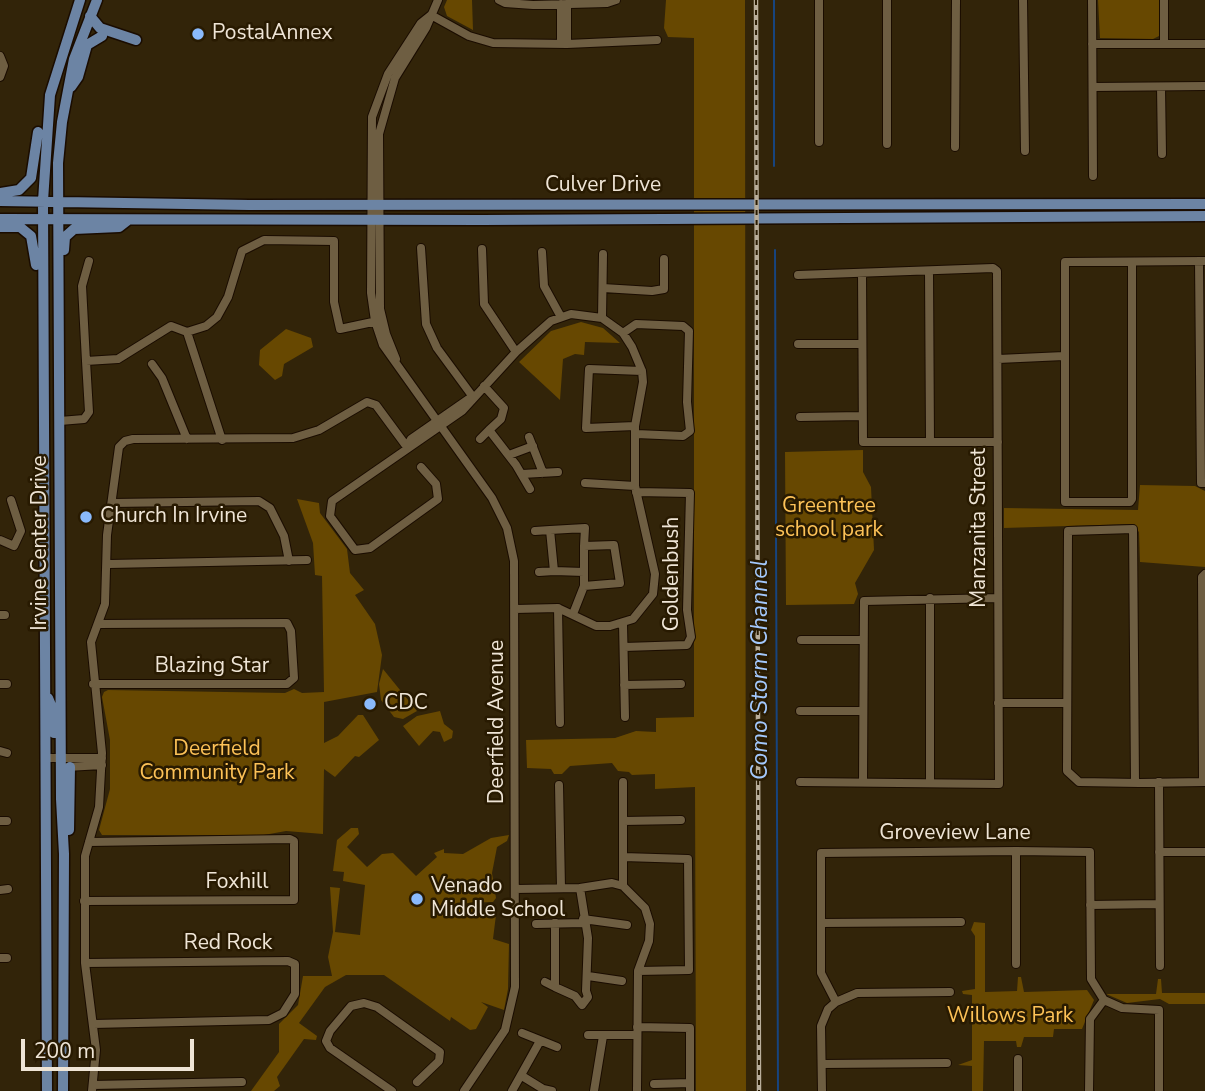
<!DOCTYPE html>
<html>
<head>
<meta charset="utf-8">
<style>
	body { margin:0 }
	#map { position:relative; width:1205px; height:1091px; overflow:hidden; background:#322409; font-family:"Nunito Sans",sans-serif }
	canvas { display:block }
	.scale { position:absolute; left:21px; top:1039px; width:173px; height:32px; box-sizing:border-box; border:4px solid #efe5d6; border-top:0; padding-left:9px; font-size:21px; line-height:24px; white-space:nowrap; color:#efe5d6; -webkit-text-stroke:5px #281a01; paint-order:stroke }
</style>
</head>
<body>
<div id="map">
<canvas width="1205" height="1091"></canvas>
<div class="scale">200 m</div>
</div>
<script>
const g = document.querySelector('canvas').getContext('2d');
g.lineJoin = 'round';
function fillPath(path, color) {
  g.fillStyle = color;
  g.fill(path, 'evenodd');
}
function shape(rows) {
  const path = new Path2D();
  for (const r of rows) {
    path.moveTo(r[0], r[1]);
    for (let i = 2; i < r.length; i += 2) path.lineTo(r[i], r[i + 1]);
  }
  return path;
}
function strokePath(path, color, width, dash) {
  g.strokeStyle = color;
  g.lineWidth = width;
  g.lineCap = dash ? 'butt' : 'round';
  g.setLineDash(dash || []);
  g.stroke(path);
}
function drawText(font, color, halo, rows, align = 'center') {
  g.font = font + ' "Nunito Sans",sans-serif';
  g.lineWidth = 5;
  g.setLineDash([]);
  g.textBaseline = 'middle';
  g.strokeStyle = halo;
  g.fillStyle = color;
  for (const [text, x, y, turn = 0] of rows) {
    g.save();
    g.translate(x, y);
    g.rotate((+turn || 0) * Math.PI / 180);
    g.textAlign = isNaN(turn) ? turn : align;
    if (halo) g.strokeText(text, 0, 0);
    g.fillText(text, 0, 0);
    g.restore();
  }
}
fillPath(shape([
	[447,0,472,0,473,30,447,16,444,7],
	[666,0,745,0,746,1091,696,1091,695,787,655,789,655,774,632,775,629,772,618,771,612,763,570,766,562,774,554,774,551,769,527,768,526,740,615,738,636,731,656,732,656,718,694,717,694,38,668,37,664,28],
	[1098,0,1159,0,1159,36,1153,39,1100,38],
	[581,322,603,328,620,343,585,342,584,355,575,354,563,359,560,400,519,362,551,331],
	[286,329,311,338,313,347,284,364,282,376,275,380,259,365,260,350],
	[863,450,863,472,871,487,874,550,855,583,858,594,854,604,786,605,785,452],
	[1140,485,1195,486,1205,491,1205,567,1140,562,1139,532,1132,524,1004,528,1004,508,1138,510],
	[297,499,319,503,320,513,347,549,350,573,364,590,355,595,375,624,382,655,377,692,324,702,324,743,338,736,358,715,363,715,379,740,359,757,355,756,335,777,324,769,323,834,286,831,264,835,102,835,99,830,110,789,110,740,102,697,104,692,108,690,285,693,294,689,302,693,324,692,322,576,315,575,313,543],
	[383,669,417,711,403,719,394,717,381,700,379,684],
	[440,711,444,724,453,731,452,738,444,742,440,732,433,731,419,746,403,726,417,716],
	[351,828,358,828,359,834,347,847,367,867,382,854,393,853,416,876,437,857,434,853,444,849,444,853,463,854,491,838,509,835,507,841,497,847,492,873,496,898,493,902,467,903,468,907,492,911,496,915,493,939,509,944,508,989,504,1010,481,1002,488,1007,476,1029,470,1030,451,1017,450,1021,384,975,346,975,325,987,299,1023,317,1036,316,1040,304,1039,277,1077,280,1086,274,1091,251,1091,279,1052,279,1024,298,1005,303,976,332,976,328,957,333,932,330,887,340,888,335,932,360,935,365,885,343,881,344,872,333,871,337,840],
	[974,922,985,923,985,992,1017,991,1018,977,1021,977,1024,992,1087,990,1094,1000,1082,1029,1054,1029,1053,1037,1024,1037,1021,1047,1017,1047,1016,1041,984,1041,983,1091,972,1091,972,1066,958,1065,972,1060,972,995,963,994,962,991,975,989,975,936,971,930],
	[1158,979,1161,979,1162,993,1205,993,1205,1004,1169,1004,1160,999,1127,1003,1106,994,1156,994]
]), '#674801');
strokePath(shape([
	[774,0,774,166],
	[775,250,778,1091]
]), '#17447e', 2);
const minor = shape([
	[499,0,505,3,533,5,607,3,616,0],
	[819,0,819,142],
	[887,0,887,144],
	[1023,0,1025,151],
	[1092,0,1093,176],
	[431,15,421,23,388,74,372,117,371,293,375,321,383,345,492,498,507,528,514,561,515,987,505,1030,464,1091],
	[431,15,469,36,493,43,567,44,657,40],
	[561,44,561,4],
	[567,44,567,4],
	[1092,44,1205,44],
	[1164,44,1164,0],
	[0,56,4,66,0,77],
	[1093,87,1205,86],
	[1161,87,1162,154],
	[955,147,956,0],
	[421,248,426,324,437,348,473,397],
	[482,249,484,304,516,352],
	[542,252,544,286,561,317],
	[1199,261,1201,483,1205,483],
	[1132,262,1132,499,1130,502,1065,502,1065,262,1205,261],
	[929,271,930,442],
	[862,273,863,442,998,442],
	[798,275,993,268,997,271,999,784,800,782],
	[603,288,652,291,664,289,664,259],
	[602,318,603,254],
	[187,332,222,440],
	[623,333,636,324,683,326,689,331,687,402,690,431,683,436,636,434],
	[798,344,862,344],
	[396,359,386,334,380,309,379,134,395,78,426,28,438,0],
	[998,359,1064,356],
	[86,361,82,286,89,261],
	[152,364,162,378,187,439],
	[484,386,504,408,501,419,489,430,516,465,530,489],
	[800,417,862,416],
	[60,421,84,419,89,412,86,361,118,359,171,326,187,332,206,326,217,317,228,297,242,251,264,240,334,241,334,302,340,329,382,320],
	[635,426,586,428,589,369,642,371],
	[529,437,543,473],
	[480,439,489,430],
	[407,447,411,439,470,398],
	[509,455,533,446],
	[421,467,436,484,438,499,370,548,355,550,330,516,332,501,462,411,516,352,551,321,571,314,602,318,623,333,632,347,642,371,643,382,635,426,635,486,655,574,653,594,633,619,610,626,596,626,558,608,515,609],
	[522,474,558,472],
	[585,483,635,486],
	[112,503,259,501,270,508,284,536,289,561],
	[535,531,550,530],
	[0,540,14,546,21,531,11,500],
	[584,546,614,545,620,583,584,586],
	[109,564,307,560],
	[539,572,554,571],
	[558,608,560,723],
	[573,614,584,586,584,546,585,528,550,530,554,571,584,572],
	[0,615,5,615],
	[623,624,625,717],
	[801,640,862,640],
	[624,647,687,645,691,637,687,610,690,493,636,492],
	[0,684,7,684],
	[93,684,287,684,294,678,291,631,287,623,98,624],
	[624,685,681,684],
	[998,703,1067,703],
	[800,711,863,711],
	[0,751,7,753],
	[47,758,102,758],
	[67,767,102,765],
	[623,782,623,886],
	[863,782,864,601,998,598],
	[1135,782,1133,529,1068,531,1067,771,1079,782,1139,783,1205,782],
	[1159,782,1160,966],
	[1203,782,1202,577,1205,574],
	[930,783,930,598],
	[559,785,561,888],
	[0,821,7,821],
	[623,821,681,820],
	[1016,851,1016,964],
	[1159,852,1205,852],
	[623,857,688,859,689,970,638,971],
	[515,889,580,888,612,883,623,886,645,908,650,924,649,941,638,971,637,1091],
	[0,890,8,889],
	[84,901,294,900,294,841,290,839,89,842],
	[1090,905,1159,904],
	[583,919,627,925],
	[555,923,555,987,575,996,582,1005,588,997,586,991,588,938,580,888],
	[821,923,961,922],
	[536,924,584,923],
	[0,958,7,958],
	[85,963,288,961,295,964,295,994,283,1013,269,1020,93,1024],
	[588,976,622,981],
	[545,982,555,987],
	[1104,1000,1122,1008,1159,1010,1159,1091],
	[836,1002,857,993,950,992],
	[637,1027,690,1028,690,1091],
	[522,1033,557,1047],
	[588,1035,636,1035],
	[1018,1059,1018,1091],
	[822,1064,947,1063],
	[522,1076,543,1089,552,1091],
	[654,1084,690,1083],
	[93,1085,242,1082],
	[92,1091,96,1050,85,963,85,856,99,807,102,753,91,642,105,604,107,535,119,447,125,441,133,439,293,438,319,430,367,402,376,405,407,447],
	[392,1091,330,1048,326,1041,330,1031,351,1006,364,1003,377,1007,440,1052,439,1061,417,1082],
	[512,1091,540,1041],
	[594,1091,603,1036],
	[822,1091,821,1026,828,1009,836,1002,821,973,821,853,1016,851,1090,852,1091,979,1104,1000,1090,1019,1089,1091]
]);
const major = shape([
	[90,16,100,28,136,40],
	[71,87,78,77,87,45,102,36],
	[0,193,19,190,31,178,38,132],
	[0,201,249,205,1205,204],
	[0,219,483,220,1205,216],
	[0,227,20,227,31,236,36,265],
	[64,250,65,237,74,229,119,227,128,220],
	[48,698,53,710,54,733],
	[69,830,70,767],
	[47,1091,43,201,50,95,80,0],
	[63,1091,64,854,61,799,58,163,62,122,74,59,97,0]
]);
strokePath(minor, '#1a0c00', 10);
strokePath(major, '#1a0c00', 13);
strokePath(minor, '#6e5e42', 8);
strokePath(major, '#6c84a4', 10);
const rail = shape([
	[756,0,759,1091]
]);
strokePath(rail, '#b8ad9a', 4.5);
strokePath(rail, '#281a01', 2, [5]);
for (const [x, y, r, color] of [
	[198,34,7,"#8abafc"],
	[86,517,7,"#8abafc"],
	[370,704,7,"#8abafc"],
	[417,899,7,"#8abafc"]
]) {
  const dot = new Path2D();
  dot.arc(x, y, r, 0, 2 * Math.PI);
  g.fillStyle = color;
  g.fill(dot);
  strokePath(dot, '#281a01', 2.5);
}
drawText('21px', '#efe5d6', '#281a01', [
	["PostalAnnex",212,34],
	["Church In Irvine",100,517],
	["CDC",384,704],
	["Venado",431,887],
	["Middle School",431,911]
], 'left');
drawText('21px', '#efe5d6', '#281a01', [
	["Culver Drive",603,186],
	["Manzanita Street",980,528,-90],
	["Irvine Center Drive",41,543,-90],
	["Goldenbush",673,574,-90],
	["Blazing Star",212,667],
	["Deerfield Avenue",498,722,-90],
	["Groveview Lane",955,834],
	["Foxhill",237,883],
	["Red Rock",228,944]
]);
drawText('21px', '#fdc257', '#281a01', [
	["Greentree",829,507],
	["school park",829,531],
	["Deerfield",217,750],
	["Community Park",217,774],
	["Willows Park",1010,1017]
]);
drawText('italic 23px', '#a3c8fc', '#281a01', [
	["Como Storm Channel",761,670,-90]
]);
</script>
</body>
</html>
